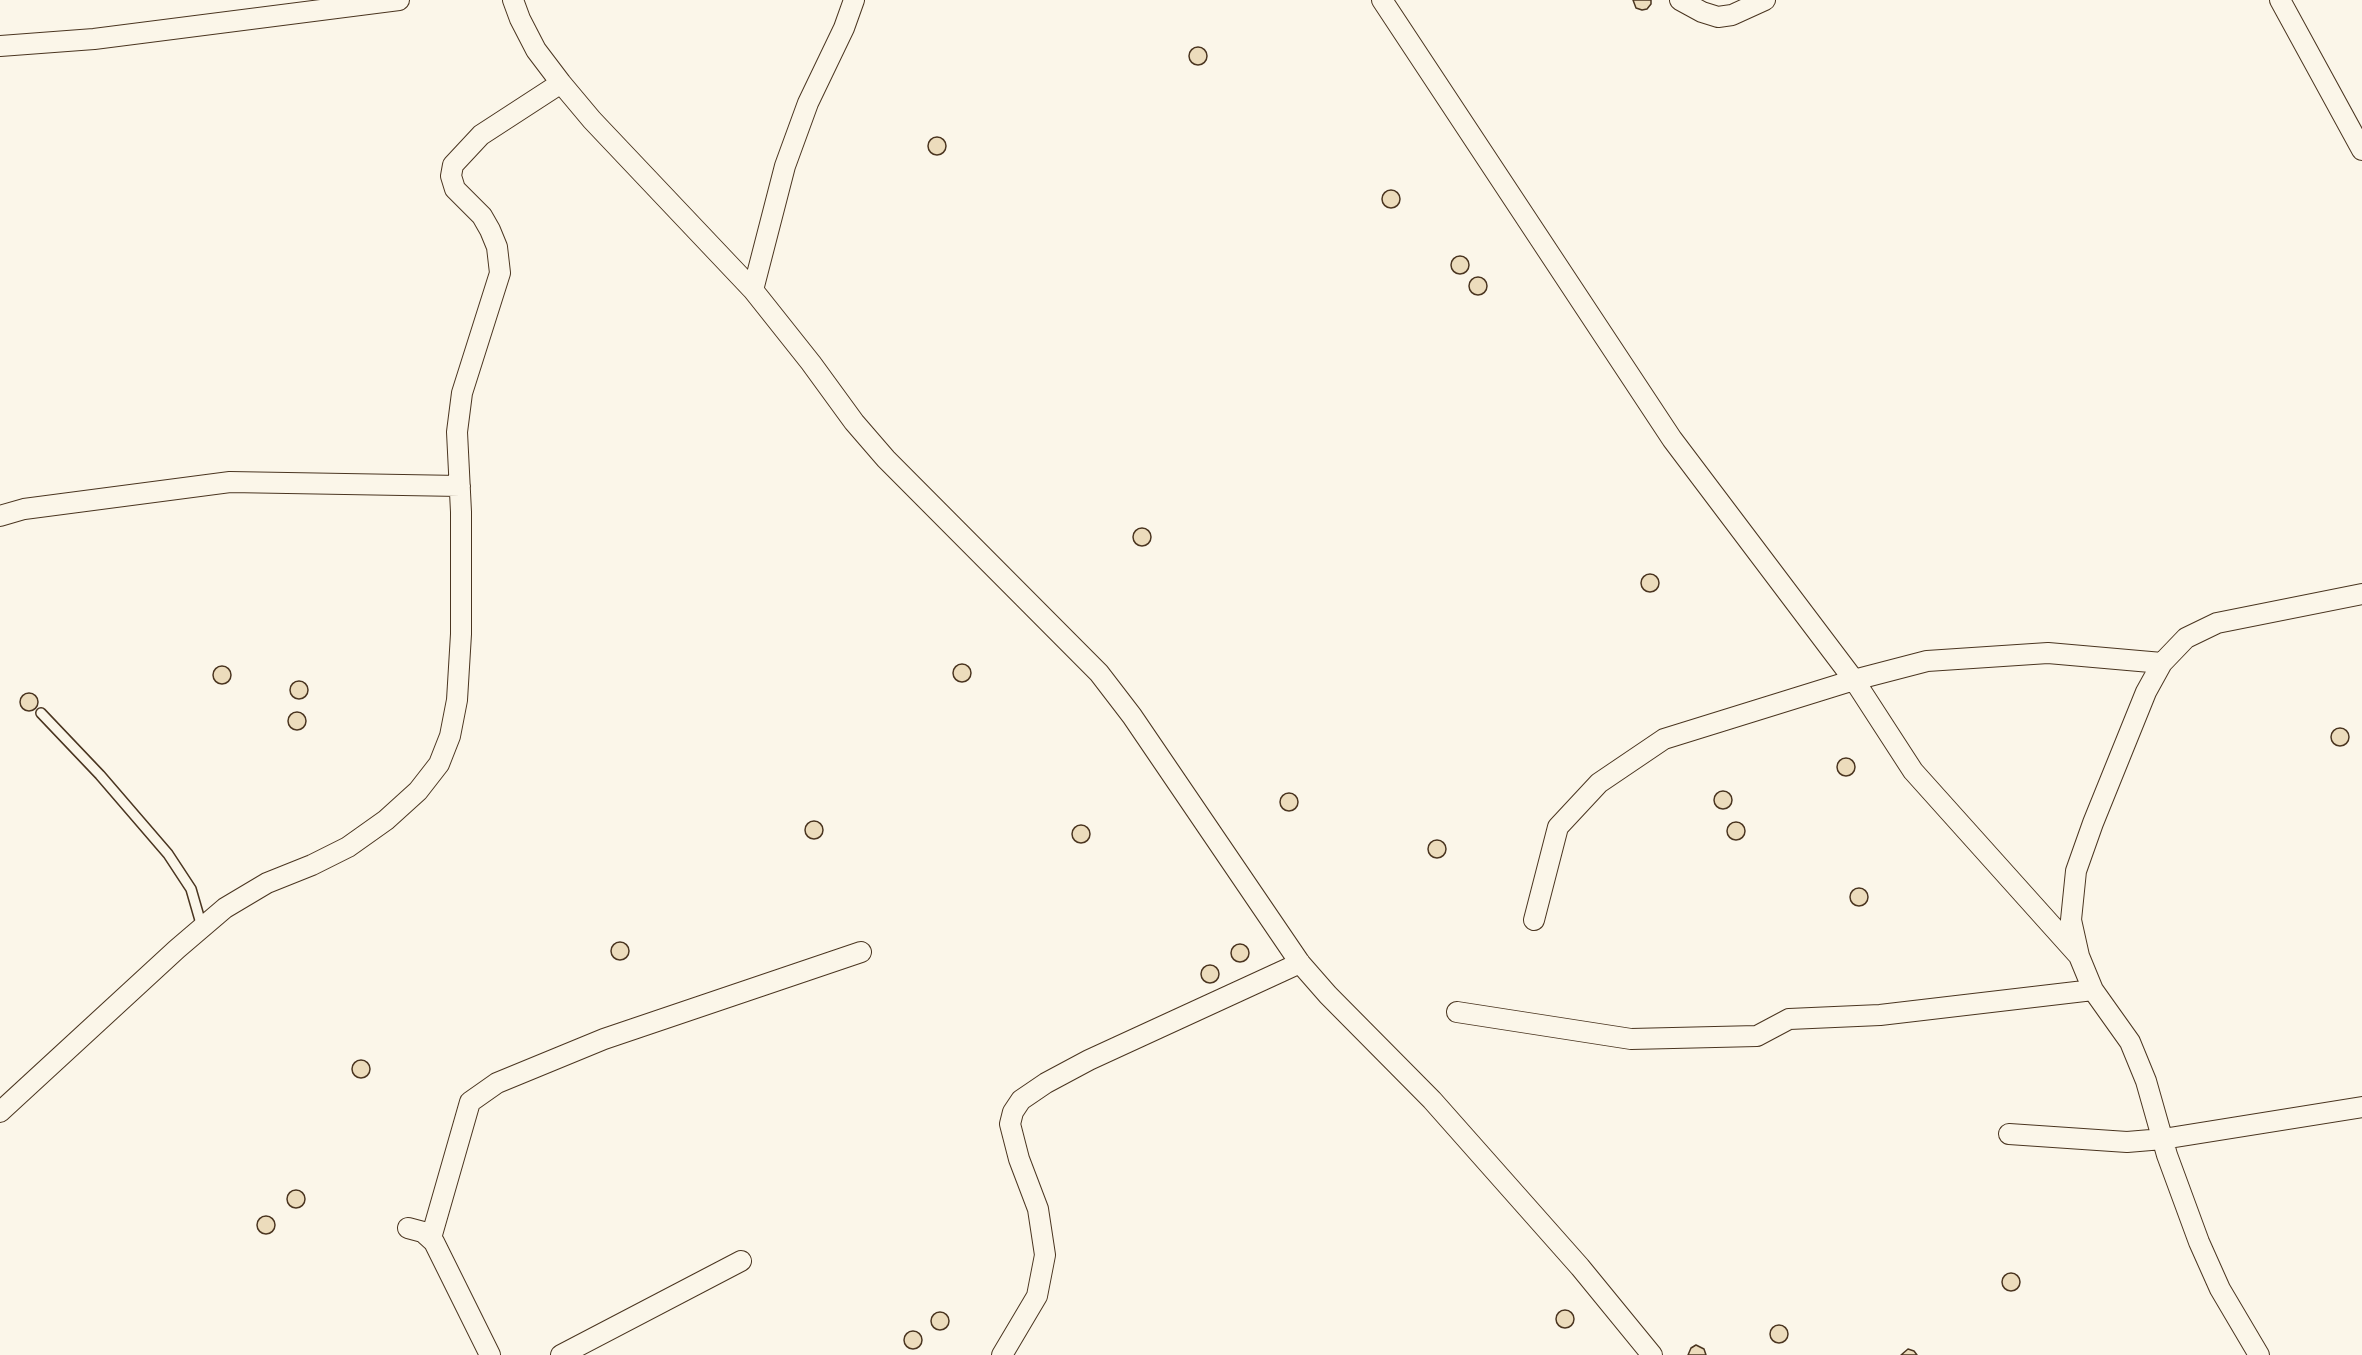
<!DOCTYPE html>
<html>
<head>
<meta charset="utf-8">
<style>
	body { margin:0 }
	canvas { display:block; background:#fbf6e9 }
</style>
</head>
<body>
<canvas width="2362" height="1355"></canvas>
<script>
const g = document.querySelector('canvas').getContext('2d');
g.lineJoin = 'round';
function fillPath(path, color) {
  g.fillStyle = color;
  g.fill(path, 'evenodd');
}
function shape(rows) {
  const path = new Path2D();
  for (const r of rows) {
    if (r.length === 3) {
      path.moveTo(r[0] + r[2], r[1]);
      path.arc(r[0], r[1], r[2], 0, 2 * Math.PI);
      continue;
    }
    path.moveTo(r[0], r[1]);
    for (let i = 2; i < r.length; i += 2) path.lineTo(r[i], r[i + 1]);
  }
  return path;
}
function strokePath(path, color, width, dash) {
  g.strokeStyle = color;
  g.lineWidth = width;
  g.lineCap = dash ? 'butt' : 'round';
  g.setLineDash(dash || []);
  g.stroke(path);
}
const building = shape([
	[1633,0,1651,0,1651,4,1647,9,1642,10,1636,8,1633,0],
	[1198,56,9],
	[937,146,9],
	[1391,199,9],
	[1460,265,9],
	[1478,286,9],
	[1142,537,9],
	[1650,583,9],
	[962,673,9],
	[222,675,9],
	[299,690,9],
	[29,702,9],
	[297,721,9],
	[2340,737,9],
	[1846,767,9],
	[1723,800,9],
	[1289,802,9],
	[814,830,9],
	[1736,831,9],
	[1081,834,9],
	[1437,849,9],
	[1859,897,9],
	[620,951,9],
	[1240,953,9],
	[1210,974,9],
	[361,1069,9],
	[296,1199,9],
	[266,1225,9],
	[2011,1282,9],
	[1565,1319,9],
	[940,1321,9],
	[1779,1334,9],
	[913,1340,9],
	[1696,1345,1704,1349,1706,1355,1688,1355,1691,1348,1696,1345],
	[1908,1349,1914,1351,1917,1355,1901,1355,1908,1349]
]);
fillPath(building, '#ecdcbc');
strokePath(building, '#4a3520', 1.5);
const service = shape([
	[41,713,100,775,168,854,191,889,202,927]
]);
const minor = shape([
	[513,0,520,19,536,50,561,83,592,120,753,290,811,363,854,422,886,459,1099,673,1132,716,1300,963,1328,995,1432,1100,1580,1267,1652,1355],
	[1382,0,1672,439,1854,680,1913,771,2079,956],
	[1680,0,1702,12,1718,17,1732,15,1765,0],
	[2280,0,2362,150],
	[0,46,94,39,399,0],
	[753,290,785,166,808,103,844,28,854,0],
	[0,516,24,509,230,482,460,486],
	[1534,920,1558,827,1599,783,1664,739,1854,680,1927,661,2048,653,2162,663],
	[1457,1012,1631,1039,1757,1036,1789,1019,1880,1015,2093,990],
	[0,1112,177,949,225,908,267,883,312,865,348,847,386,820,418,791,439,764,450,736,457,700,461,634,461,512,457,432,462,393,500,273,497,247,490,230,482,216,455,189,451,176,453,165,481,135,561,83],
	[2009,1134,2127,1142,2163,1139,2362,1107],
	[408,1228,423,1232,434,1242,490,1355],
	[431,1238,470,1102,497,1083,604,1039,861,952],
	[561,1355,741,1261],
	[1002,1355,1037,1296,1045,1255,1038,1209,1019,1159,1010,1124,1013,1112,1021,1100,1046,1083,1089,1060,1300,963],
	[2259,1355,2220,1289,2199,1242,2167,1155,2146,1081,2130,1042,2093,990,2079,956,2071,920,2076,871,2093,823,2146,692,2162,663,2186,638,2217,623,2362,594]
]);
strokePath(service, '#4a3520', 12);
strokePath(minor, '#4a3520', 22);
strokePath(service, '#fbf6e9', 9);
strokePath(minor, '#fbf6e9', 20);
</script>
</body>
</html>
